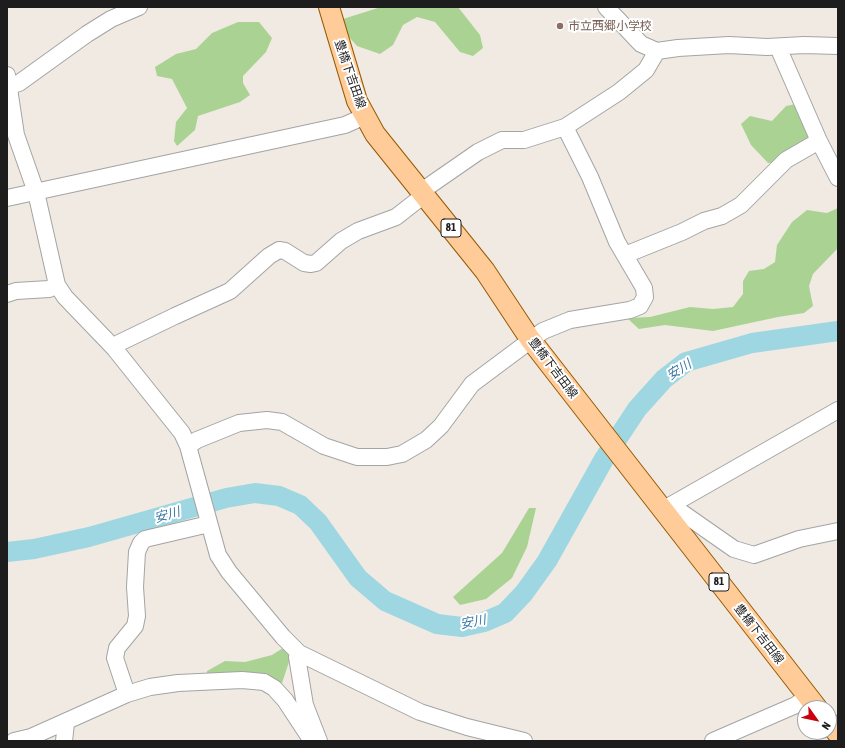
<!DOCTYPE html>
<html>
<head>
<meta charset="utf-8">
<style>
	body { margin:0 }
	#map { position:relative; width:845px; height:748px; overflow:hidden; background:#f0eae2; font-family:"Asap Condensed",sans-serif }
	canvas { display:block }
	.frame { position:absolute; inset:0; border:8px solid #1d1d1d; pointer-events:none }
	.north { position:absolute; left:797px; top:700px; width:40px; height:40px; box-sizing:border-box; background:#fff; border:1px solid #a5a5a5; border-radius:50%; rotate:123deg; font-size:11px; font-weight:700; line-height:16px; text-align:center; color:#1d1d1d }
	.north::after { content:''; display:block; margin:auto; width:14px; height:18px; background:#cb000f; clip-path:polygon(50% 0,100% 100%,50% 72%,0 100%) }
</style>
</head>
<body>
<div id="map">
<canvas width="845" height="748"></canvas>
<div class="frame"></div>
<div class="north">N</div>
</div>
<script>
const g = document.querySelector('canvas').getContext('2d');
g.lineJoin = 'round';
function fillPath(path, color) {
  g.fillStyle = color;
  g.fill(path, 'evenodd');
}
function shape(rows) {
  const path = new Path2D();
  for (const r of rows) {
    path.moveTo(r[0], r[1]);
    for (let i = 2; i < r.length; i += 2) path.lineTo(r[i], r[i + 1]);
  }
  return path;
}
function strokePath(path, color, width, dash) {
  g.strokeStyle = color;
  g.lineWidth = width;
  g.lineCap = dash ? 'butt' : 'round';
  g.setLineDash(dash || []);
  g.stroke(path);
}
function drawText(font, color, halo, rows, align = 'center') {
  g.font = font + ' "Asap Condensed","Noto Sans JP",sans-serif';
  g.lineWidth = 4;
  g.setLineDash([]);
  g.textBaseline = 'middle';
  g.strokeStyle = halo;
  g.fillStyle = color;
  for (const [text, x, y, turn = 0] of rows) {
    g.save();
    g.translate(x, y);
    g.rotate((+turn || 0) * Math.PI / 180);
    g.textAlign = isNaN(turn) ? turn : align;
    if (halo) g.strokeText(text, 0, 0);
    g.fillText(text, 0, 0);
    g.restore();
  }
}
fillPath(shape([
	[381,7,458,7,480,35,483,48,473,56,460,52,435,22,417,17,403,25,393,45,380,54,357,46,342,29,343,19],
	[238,22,259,22,272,38,266,52,243,76,243,83,250,95,240,102,198,116,195,130,177,146,174,141,176,122,187,108,172,79,157,76,155,67,176,54,196,49,212,33],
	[796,104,813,135,779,162,768,163,751,145,741,124,750,116,772,121,786,106],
	[838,208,838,248,813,274,809,286,813,306,804,313,778,317,713,331,665,325,639,329,627,318,650,317,690,307,713,309,733,307,743,294,743,281,749,271,764,269,775,262,777,245,792,222,807,210,827,213],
	[529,508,536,508,527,547,512,578,486,599,460,605,453,597,502,553],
	[283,648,291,656,282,683,278,685,207,676,207,671,225,661,245,662,272,655]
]), '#aad393');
strokePath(shape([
	[7,552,34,549,89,537,226,498,255,493,279,496,300,505,318,522,358,578,385,601,437,624,462,627,484,622,505,613,524,593,547,561,604,459,637,409,664,379,686,362,752,343,838,331]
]), '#9ed7e2', 20);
const minor = shape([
	[606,7,641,44,657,51,678,48,729,45,767,47,804,45,838,46],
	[780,47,781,54,819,141,838,178],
	[7,75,16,135,36,192,57,285,65,297,114,348,182,433,188,446,218,555,229,572,283,637,299,653,420,712,467,727,524,741],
	[9,86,19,83,87,34,111,19,139,7],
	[7,198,345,125,365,116],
	[625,255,682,232,704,221,722,216,741,205,786,160,819,141],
	[7,294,16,291,49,289,57,285],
	[114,348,119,343,175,316,230,291,269,256,279,250,285,251,304,263,311,264,316,263,341,241,358,231,396,217,419,199,426,188,478,152,502,140,524,140,565,127,619,92,646,70,657,51],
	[188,446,197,440,239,423,267,420,282,422,324,446,357,457,387,457,402,454,426,440,441,426,472,384,543,331,570,320,630,310,640,306,645,297,644,288,617,242,590,177,565,127],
	[671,505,734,549,754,555,799,539,838,531],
	[664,509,838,410],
	[299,653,297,657,305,705,319,741],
	[127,694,115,658,117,648,135,626,137,616,135,587,137,552,141,543,145,539,209,524],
	[14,741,31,737,127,694,150,687,178,683,242,680,264,682,274,688,285,700,312,741],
	[64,741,66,723],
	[713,741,796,705,808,696]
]);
const major = shape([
	[329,7,357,101,375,134,485,271,530,339,817,708],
	[829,723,838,734]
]);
strokePath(minor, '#a4a4a4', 18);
strokePath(major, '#975a00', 22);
strokePath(minor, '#fff', 16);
strokePath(major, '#ffcb98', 20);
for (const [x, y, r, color] of [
	[560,26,4,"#8d6e63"]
]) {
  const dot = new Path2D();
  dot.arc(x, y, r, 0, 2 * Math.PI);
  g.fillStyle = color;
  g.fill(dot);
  strokePath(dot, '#fff', 1.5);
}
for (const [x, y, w] of [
	[451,228,20],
	[719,582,20]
]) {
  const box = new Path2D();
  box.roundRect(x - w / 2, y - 9, w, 18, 3);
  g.fillStyle = '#fff';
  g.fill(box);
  strokePath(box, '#1d1d1d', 1);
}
drawText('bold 11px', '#1d1d1d', null, [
	["81",451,228],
	["81",719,582]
]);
drawText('12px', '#785e54', '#fff', [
	["市立西郷小学校",568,26]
], 'left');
drawText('12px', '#1d1d1d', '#fff', [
	["豊橋下吉田線",350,74,71],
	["豊橋下吉田線",553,368,53],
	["豊橋下吉田線",759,634,52]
]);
drawText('italic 13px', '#3c78a6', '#fff', [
	["安川",679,370,-32],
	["安川",167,515,-16],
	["安川",473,622,-11]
]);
</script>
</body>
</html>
